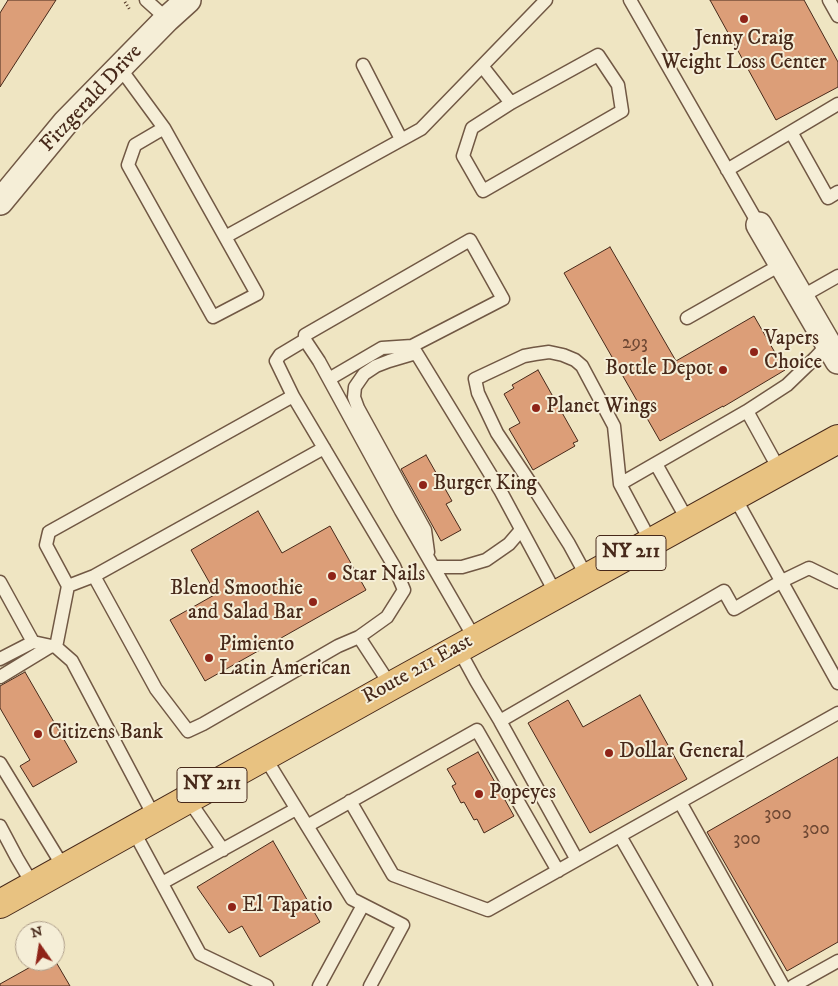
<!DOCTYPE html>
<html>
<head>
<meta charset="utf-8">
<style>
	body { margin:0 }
	#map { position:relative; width:838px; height:986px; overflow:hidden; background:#efe5c2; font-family:"IM FELL DW Pica",serif }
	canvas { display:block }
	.north { position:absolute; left:15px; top:921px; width:50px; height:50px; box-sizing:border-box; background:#f5eed7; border:1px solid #af9f8b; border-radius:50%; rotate:347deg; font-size:14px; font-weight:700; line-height:20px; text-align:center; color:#47291a }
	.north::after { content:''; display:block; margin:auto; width:18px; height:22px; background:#8f2418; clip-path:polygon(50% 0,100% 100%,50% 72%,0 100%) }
</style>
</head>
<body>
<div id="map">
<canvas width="838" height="986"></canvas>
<div class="north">N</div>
</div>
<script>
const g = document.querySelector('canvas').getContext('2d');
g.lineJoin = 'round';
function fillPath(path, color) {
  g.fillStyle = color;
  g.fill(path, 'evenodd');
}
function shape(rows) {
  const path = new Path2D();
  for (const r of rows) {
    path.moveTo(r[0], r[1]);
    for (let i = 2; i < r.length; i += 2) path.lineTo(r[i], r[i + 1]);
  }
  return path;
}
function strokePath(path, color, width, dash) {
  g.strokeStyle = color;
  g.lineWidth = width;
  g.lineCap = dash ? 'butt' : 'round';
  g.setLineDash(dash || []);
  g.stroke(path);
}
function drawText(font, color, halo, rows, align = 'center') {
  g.font = font + ' "IM FELL DW Pica",serif';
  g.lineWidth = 4;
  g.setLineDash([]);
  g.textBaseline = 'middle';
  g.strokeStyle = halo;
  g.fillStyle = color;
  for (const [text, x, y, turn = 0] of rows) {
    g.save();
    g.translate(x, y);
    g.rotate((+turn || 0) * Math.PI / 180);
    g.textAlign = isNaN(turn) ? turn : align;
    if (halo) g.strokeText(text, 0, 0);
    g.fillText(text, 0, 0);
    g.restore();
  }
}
const building = shape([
	[8,0,56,0,0,87,0,13,8,0],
	[710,0,804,0,838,62,838,87,776,120,710,0],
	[610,247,676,361,754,316,785,370,723,407,723,406,660,441,564,273,610,247],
	[538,370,578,441,573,443,575,446,533,470,509,429,520,423,504,394,514,388,512,385,538,370],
	[426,455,452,501,446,504,461,530,441,541,401,469,426,455],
	[258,511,282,553,330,526,366,590,205,681,170,620,216,594,191,550,258,511],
	[25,672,77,762,33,787,20,766,30,760,0,708,0,686,25,672],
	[640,695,687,779,590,833,528,723,568,700,583,727,640,695],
	[478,752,514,816,484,833,477,819,474,820,464,802,461,803,452,786,456,784,447,769,478,752],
	[838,757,838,942,787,971,707,832,838,757],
	[273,841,320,922,260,957,242,926,229,933,197,887,273,841],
	[45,962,48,966,56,962,70,986,0,986,0,984,34,965,37,967,45,962]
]);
fillPath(building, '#dc9e78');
strokePath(building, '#47291a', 1);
const service = shape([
	[146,0,167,19],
	[630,0,759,225],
	[829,0,838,16],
	[363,65,401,139],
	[482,66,511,103,472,128,463,156,483,191,622,111,618,85,598,55,511,103],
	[120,68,164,128,257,294,213,317,128,165,135,145,164,128],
	[791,132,828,198,838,192],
	[727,170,838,104],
	[225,237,421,129,546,0],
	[801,297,838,276],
	[687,318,782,264],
	[305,340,319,361,401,511,475,639],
	[416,353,389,361,376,366,364,374,355,387,354,397,358,408,425,530,428,552],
	[329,379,382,348,412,346,500,490,556,594],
	[293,396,49,532,46,545,68,586,94,576,324,448],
	[747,411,787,385,815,358,828,344],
	[656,464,688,521],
	[620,484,747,411,780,471],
	[734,496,838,683],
	[434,567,462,567,486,560,509,544,521,530],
	[94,576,156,689,188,731,203,724,338,646,359,637,391,686],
	[587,577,569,544,535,490,497,433,478,393,475,379,524,356,535,354,549,352,563,355,575,360,582,366,614,426,620,484,651,542],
	[0,582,33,642],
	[359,637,387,617,404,590,394,566,293,396,276,361,280,355,305,340,305,335,470,240,503,299,412,346],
	[56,647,68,586],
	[458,648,476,681,500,721,577,860],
	[0,659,33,642,56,647,72,661,155,818],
	[0,677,51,646],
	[500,721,724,591,734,609,782,581,809,568,838,582],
	[263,757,269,764,352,899,403,925,370,986],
	[0,763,64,868],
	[188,799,223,850],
	[350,801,393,875,488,910,838,713],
	[680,802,783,986],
	[0,826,17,858,33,885],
	[307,826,477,730,558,871],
	[133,830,200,954,267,986],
	[620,836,706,986],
	[162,883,296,809],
	[319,986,363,905],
	[793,986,838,961]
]);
const minor = shape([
	[0,202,66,122,167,19,188,0],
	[759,225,838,361]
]);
const primary = shape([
	[0,904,391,686,838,439]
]);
strokePath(service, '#715844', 15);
strokePath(minor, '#715844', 28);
strokePath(primary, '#47291a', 30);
strokePath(shape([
	[125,2,130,10]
]), '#47291a', 3, [1, 2.5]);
strokePath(service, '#f5eed7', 12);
strokePath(minor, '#f5eed7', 25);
strokePath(primary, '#e8c281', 28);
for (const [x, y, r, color] of [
	[744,19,5,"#8f2418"],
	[754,352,5,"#8f2418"],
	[723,370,5,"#8f2418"],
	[536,408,5,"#8f2418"],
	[423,485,5,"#8f2418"],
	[332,576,5,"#8f2418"],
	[313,602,5,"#8f2418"],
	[209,658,5,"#8f2418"],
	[38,734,5,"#8f2418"],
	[609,753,5,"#8f2418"],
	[479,794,5,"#8f2418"],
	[232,907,5,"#8f2418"]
]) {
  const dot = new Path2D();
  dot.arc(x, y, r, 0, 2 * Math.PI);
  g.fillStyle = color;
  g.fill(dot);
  strokePath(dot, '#f5eed7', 2);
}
drawText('19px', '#6c4632', null, [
	["293",635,344],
	["300",778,815],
	["300",816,830],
	["300",747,840]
]);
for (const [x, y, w] of [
	[631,553,70],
	[212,785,70]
]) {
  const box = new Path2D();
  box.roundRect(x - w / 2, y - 17.5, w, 35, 4);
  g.fillStyle = '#f5eed7';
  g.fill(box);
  strokePath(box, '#47291a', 1);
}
drawText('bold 20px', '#47291a', null, [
	["NY 211",631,553],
	["NY 211",212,785]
]);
drawText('21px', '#47291a', '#f5eed7', [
	["Jenny Craig",744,40,"center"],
	["Weight Loss Center",744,64,"center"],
	["Vapers",764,340],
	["Choice",764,364],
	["Bottle Depot",713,370,"right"],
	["Planet Wings",546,408],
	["Burger King",433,485],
	["Star Nails",342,576],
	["Blend Smoothie",303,590,"right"],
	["and Salad Bar",303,614,"right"],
	["Pimiento",219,646],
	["Latin American",219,670],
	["Citizens Bank",48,734],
	["Dollar General",619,753],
	["Popeyes",489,794],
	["El Tapatio",242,907]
], 'left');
drawText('21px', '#47291a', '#f5eed7', [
	["Fitzgerald Drive",92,99,-47],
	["Route 211 East",418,670,-29]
]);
</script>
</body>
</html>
